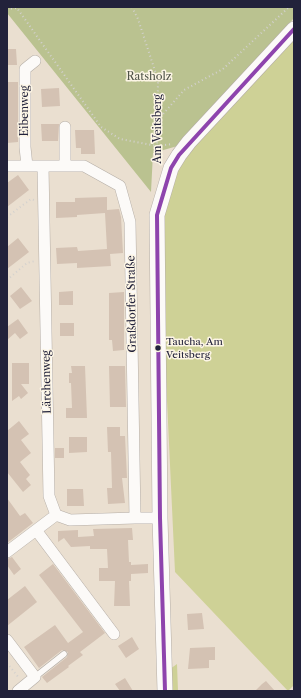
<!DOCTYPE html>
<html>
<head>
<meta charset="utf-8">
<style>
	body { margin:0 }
	#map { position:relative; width:301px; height:698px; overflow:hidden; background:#eadfd0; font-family:"Libre Caslon Text",serif }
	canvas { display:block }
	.frame { position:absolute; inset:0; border:8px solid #22223b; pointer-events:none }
</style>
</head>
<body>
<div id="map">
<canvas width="301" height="698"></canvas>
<div class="frame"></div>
</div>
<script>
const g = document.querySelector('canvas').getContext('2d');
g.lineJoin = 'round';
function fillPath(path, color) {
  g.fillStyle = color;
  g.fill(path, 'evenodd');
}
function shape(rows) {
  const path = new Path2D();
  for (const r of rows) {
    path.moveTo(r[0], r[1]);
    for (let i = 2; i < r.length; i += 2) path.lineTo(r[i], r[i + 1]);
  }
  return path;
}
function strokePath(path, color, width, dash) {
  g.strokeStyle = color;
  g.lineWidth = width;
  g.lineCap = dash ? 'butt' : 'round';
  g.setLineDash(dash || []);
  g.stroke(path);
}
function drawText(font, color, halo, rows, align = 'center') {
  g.font = font + ' "Libre Caslon Text",serif';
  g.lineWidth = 3;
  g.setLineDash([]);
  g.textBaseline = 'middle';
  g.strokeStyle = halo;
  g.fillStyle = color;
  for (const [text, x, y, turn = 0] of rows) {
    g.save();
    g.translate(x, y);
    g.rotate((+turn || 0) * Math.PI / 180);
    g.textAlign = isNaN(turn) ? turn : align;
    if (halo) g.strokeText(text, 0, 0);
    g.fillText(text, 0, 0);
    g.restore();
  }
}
fillPath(shape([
	[294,33,294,685,288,691,175,572,163,315,164,210,177,171,190,149],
	[177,664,178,691,170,691,170,669]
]), '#ced196');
fillPath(shape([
	[7,7,294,7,294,18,181,145,153,153,151,192,7,13]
]), '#bac290');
fillPath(shape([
	[7,49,16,49,17,65,7,65],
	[7,82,18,82,18,142,7,143],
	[59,88,60,106,42,107,41,89],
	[41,124,59,124,58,141,42,141],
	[75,130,94,130,95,154,81,154,81,148,76,148],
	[18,175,29,190,7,207,7,183],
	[107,197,107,210,119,209,121,217,123,253,110,254,111,266,77,268,77,263,57,264,56,248,77,247,78,251,107,249,105,213,77,215,77,217,56,218,56,202,75,202,75,198],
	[18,238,29,252,7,269,7,247],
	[21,287,32,301,20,309,10,296],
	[73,291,73,305,59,305,59,292],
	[124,292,124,350,113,351,112,340,109,340,109,293],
	[18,319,28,333,20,339,15,333,7,340,7,327],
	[60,323,74,323,74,336,60,336],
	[12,363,29,363,29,384,21,384,28,393,21,399,19,396,12,401],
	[71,366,85,366,87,418,66,418,66,408,72,408,71,383,69,383,69,373,72,373],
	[109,366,125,366,126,407,110,407],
	[19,421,29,434,21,440,31,453,20,462,30,475,26,479,31,485,23,492,7,472,7,431],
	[107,427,120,427,120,436,125,436,127,478,122,478,125,503,108,504,107,488,112,488,111,452,108,452],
	[69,437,87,437,87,452,69,453],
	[55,448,64,448,64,458,55,458],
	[67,489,83,489,84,506,67,506],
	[7,498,20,516,25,513,33,523,7,543],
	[132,528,133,540,128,540,129,562,131,562,131,565,148,564,148,573,131,574,131,581,129,581,130,606,114,606,115,581,99,581,99,568,108,568,107,549,90,549,90,546,71,547,64,538,58,542,58,531,78,530,78,537,94,536,93,529],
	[12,557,21,569,14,575,7,565,7,559],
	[53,564,105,633,80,652,83,655,68,666,69,667,47,683,42,677,67,657,68,652,62,650,39,668,24,647,55,625,68,643,83,632,39,575],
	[25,586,37,602,7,626,7,600],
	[202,613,204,629,188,630,187,614],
	[132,637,139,649,126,658,118,646],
	[215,647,215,660,209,660,209,668,188,669,190,648],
	[125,678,133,691,120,691,115,684],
	[266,681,275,691,255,691,262,684]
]), '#d4c2b3');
const lane = shape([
	[35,677,64,654]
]);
const street = shape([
	[65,127,65,166],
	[7,166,84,166,120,186,130,222,135,518,160,518],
	[27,166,25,147,25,69,35,61],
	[43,166,49,496,56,515],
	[56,515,70,520,135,518],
	[36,530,114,634],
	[7,552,56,515],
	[7,640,35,677,18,691]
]);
const secondary = shape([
	[165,691,160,518,157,215,171,168,179,155,189,142,294,29]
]);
strokePath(lane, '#b4ada6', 7);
strokePath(street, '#b4ada6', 12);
strokePath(secondary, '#b4ada6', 16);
strokePath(shape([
	[132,7,138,19,158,80,157,146,158,165],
	[7,9,17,8,101,127,120,139,157,146,172,144],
	[158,120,184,90,223,69,289,7],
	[7,217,31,199,34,200],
	[7,280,27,263,35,261],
	[7,663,19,678]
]), '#d3d1ce', 2, [1, 3]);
strokePath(lane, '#fcfaf8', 5.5);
strokePath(street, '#fcfaf8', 11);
strokePath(secondary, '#fcfaf8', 15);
strokePath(shape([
	[165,691,160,518,157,215,171,168,179,155,294,29]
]), '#8e44ad', 4);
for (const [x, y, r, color] of [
	[158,348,3.5,"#22223b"]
]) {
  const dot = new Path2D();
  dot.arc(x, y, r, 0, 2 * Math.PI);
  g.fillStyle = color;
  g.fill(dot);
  strokePath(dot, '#fcf5e5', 1.5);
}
drawText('10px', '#22223b', '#fcf5e5', [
	["Taucha, Am",166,342],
	["Veitsberg",166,355]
], 'left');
drawText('11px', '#4f5348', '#fcf5e5', [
	["Ratsholz",149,77]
]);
drawText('11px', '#22223b', '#fcf5e5', [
	["Eibenweg",25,111,-90],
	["Am Veitsberg",158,129,-90],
	["Graßdorfer Straße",132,304,-91],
	["Lärchenweg",47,382,-91]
]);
</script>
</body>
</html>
